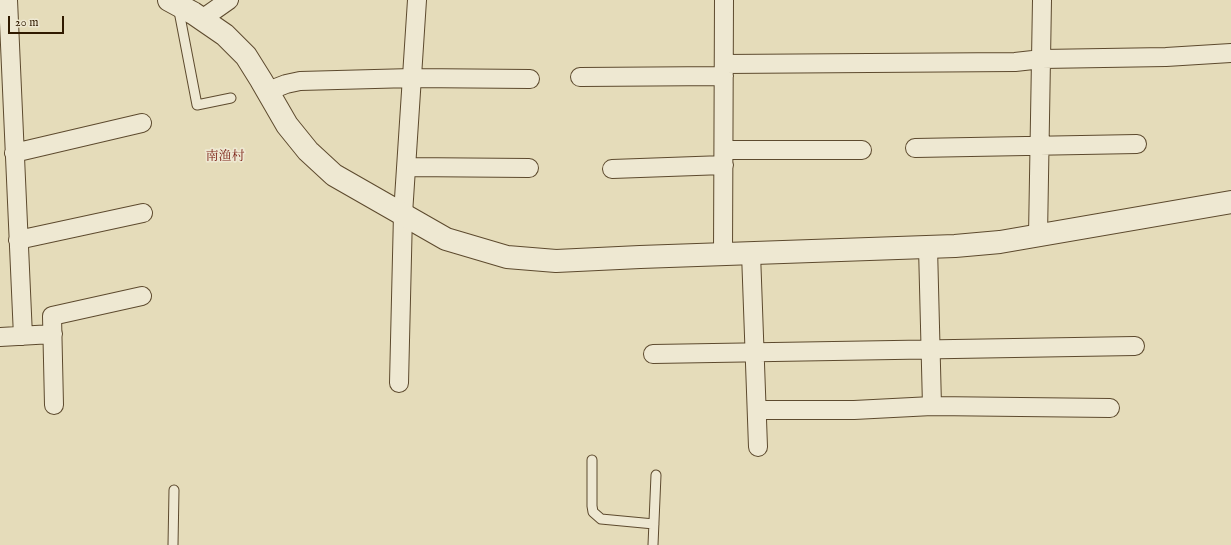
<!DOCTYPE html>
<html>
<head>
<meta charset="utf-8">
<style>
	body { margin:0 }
	#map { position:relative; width:1231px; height:545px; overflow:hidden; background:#e5dcba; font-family:"IM FELL English",serif }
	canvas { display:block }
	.scale { position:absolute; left:8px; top:16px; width:56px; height:18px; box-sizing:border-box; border:2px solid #301a00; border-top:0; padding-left:5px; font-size:12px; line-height:14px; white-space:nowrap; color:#301a00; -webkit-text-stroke:3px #eee8d2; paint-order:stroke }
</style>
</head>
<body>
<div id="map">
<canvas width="1231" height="545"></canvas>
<div class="scale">20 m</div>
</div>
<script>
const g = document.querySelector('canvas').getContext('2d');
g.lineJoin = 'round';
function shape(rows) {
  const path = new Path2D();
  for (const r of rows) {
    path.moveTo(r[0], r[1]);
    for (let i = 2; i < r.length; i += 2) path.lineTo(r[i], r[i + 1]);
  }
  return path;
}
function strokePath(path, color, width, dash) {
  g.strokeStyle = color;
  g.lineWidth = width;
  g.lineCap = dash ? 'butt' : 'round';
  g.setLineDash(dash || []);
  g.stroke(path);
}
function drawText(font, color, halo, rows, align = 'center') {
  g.font = font + ' "IM FELL English","Noto Serif SC",serif';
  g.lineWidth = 3.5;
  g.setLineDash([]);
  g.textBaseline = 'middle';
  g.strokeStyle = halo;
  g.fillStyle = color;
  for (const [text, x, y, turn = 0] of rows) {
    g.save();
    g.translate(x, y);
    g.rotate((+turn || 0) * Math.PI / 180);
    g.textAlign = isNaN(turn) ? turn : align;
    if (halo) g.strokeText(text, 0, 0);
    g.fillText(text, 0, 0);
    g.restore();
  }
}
const service = shape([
	[178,6,197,105,231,98],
	[592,460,592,506,593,512,601,519,654,524],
	[173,545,174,490],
	[653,545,656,475]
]);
const minor = shape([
	[8,0,23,336],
	[202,19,229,0],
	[724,64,1015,62,1042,59,1166,57,1231,53],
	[580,77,724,76],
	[268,91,286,84,300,81,412,78,530,79],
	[915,148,1137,144],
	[724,150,862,150],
	[14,153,142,123],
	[406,167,529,168],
	[612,169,724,165],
	[1038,236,1042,0],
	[18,240,143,213],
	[928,247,932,406],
	[751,253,758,447],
	[723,254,724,0],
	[0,337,53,334],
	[653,354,1135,346],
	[399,383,403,214,417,0],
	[54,405,52,316,142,296],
	[757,410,854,410,932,406,1110,408]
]);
const tertiary = shape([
	[169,0,193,13,225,35,246,56,261,80,287,125,308,151,334,175,446,239,507,257,556,261,640,257,955,246,1000,242,1231,202]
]);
strokePath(service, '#5d4a2e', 11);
strokePath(minor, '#5d4a2e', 20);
strokePath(tertiary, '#5d4a2e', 24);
strokePath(service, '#eee8d2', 9);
strokePath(minor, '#eee8d2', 18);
strokePath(tertiary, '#eee8d2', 22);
drawText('13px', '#7a1f14', '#eee8d2', [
	["南渔村",225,157]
]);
</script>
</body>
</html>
